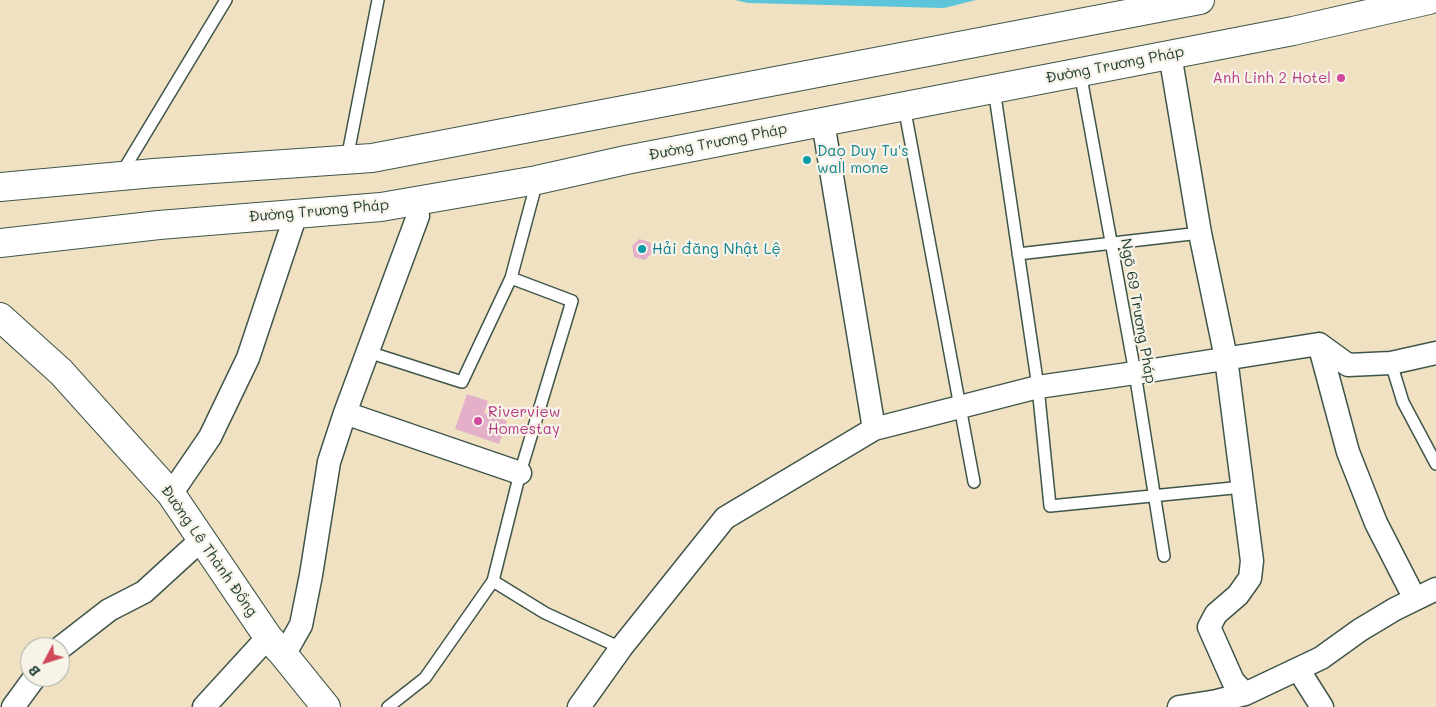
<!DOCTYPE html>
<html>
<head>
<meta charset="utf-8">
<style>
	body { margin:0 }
	#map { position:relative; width:1436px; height:707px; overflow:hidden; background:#f0e1c2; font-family:Mali,sans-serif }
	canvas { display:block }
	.north { position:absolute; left:20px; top:637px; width:50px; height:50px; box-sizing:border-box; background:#f7f3e8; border:1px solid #a1aaa0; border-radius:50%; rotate:230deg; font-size:14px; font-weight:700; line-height:20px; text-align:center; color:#1f3d34 }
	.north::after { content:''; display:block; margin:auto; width:18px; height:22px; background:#d1495b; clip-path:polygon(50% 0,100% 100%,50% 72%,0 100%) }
</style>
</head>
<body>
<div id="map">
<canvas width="1436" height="707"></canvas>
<div class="north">B</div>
</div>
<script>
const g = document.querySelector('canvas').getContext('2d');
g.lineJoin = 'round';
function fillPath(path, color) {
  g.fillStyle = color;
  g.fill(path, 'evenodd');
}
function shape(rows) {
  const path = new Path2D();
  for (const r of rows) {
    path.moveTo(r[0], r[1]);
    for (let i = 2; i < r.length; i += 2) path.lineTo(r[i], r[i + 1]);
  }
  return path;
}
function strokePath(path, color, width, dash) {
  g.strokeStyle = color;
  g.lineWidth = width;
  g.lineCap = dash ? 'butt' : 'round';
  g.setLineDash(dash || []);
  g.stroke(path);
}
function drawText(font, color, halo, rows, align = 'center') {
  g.font = font + ' Mali,sans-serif';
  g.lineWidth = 4.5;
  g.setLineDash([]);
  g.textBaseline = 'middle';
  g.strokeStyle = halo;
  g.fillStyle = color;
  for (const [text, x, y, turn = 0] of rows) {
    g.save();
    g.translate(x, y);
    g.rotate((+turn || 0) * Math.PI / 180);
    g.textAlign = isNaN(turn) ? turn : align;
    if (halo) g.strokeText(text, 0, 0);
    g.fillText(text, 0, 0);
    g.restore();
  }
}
fillPath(shape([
	[735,0,976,0,944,8,748,3]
]), '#5dc5d9');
fillPath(shape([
	[639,239,650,242,653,252,645,260,634,257,632,246],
	[467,394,488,401,484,413,507,421,499,444,455,429]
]), '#e4b0c9');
const service = shape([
	[1080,72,1135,373,1164,556],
	[994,89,1038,387,1050,506,1243,487],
	[904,106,974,482],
	[347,159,378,0],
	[121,174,226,0],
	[1018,254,1200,233],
	[368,352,462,382,511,278,537,181],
	[1391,363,1403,402,1436,464],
	[493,581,545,613,621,648],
	[388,707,425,678,493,581,520,473,572,301,511,278]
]);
const minor = shape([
	[1170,54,1200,233,1226,358,1252,561,1250,578,1238,595,1216,614,1209,627,1233,681,1245,694],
	[823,122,874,429],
	[1319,344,1348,452,1376,523,1415,599],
	[345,413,520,473],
	[171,494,210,437,248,358,296,214],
	[60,648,109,610,144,592,202,539],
	[284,655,301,625,311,575,329,462,345,413,418,216,415,201],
	[1298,669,1322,707],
	[13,707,35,677],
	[204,707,268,637],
	[579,707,621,648,725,518,874,429,1038,387,1135,373,1319,344,1348,365,1391,363,1436,353],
	[1179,707,1217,701,1245,694,1321,658,1360,630,1395,609,1436,589]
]);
const tertiary = shape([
	[0,317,61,372,171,494,268,637,284,655,326,707]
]);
const secondary = shape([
	[0,187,154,173,372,158,1200,0],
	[0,243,159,225,381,207,537,180,626,160,1293,31,1429,0]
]);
strokePath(service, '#3e5649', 14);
strokePath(minor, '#3e5649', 25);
strokePath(tertiary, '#3e5649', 30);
strokePath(secondary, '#3e5649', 30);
strokePath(service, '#fff', 11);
strokePath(minor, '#fff', 22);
strokePath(tertiary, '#fff', 28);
strokePath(secondary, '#fff', 28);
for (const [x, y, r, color] of [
	[1341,78,5,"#d1479c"],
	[807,160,5,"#0f9aa8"],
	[642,249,5,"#0f9aa8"],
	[478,421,5,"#d1479c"]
]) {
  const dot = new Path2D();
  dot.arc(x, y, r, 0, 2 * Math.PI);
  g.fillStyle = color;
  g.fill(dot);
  strokePath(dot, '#f7f3e8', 2);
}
drawText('15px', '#1f3d34', '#f7f3e8', [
	["Đường Trương Pháp",1115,65,-11],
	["Đường Trương Pháp",718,142,-11],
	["Đường Trương Pháp",319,211,-5],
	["Ngõ 69 Trương Pháp",1138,311,80],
	["Đường Lê Thành Đồng",209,551,55]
]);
drawText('15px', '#b23c85', '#f7f3e8', [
	["Anh Linh 2 Hotel",1331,78],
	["Riverview",488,412,"left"],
	["Homestay",488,429,"left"]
], 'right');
drawText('15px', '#0d838f', '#f7f3e8', [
	["Dao Duy Tu's",817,151],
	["wall mone",817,168],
	["Hải đăng Nhật Lệ",652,249]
], 'left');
</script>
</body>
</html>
